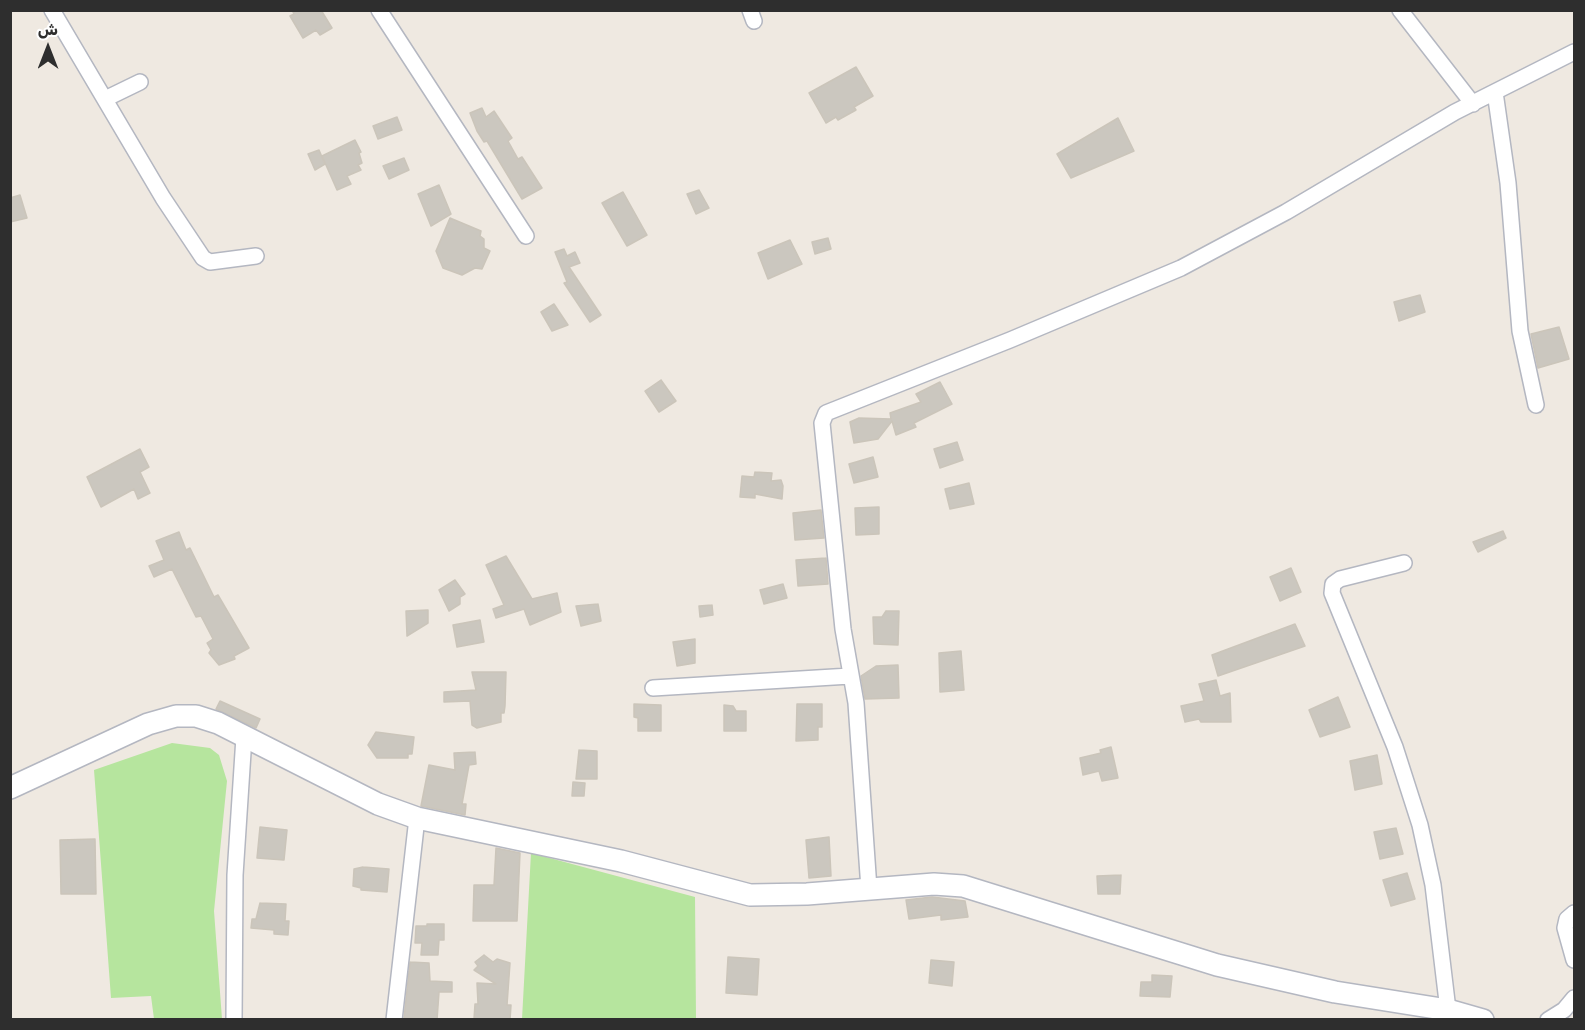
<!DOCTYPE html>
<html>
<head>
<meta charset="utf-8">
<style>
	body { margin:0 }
	#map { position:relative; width:1585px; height:1030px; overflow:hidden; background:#efe9e1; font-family:Rubik,Cairo,sans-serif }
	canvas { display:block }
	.frame { position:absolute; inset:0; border:12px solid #2e2e2e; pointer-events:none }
	.north { position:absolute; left:18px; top:18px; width:60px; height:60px; -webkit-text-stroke:4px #fff; paint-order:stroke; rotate:0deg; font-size:16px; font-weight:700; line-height:24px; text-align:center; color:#2e2e2e }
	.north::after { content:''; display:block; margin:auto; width:21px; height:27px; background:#2e2e2e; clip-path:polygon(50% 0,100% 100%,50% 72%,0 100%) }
</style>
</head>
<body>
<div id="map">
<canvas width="1585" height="1030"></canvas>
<div class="frame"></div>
<div class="north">ش</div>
</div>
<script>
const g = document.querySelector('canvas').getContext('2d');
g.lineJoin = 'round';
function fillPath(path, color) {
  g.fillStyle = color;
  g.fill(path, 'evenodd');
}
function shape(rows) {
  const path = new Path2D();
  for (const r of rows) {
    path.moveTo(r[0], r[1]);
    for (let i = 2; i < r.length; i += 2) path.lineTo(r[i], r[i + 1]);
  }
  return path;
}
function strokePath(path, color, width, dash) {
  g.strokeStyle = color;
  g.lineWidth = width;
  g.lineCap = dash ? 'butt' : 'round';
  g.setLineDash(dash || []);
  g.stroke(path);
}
fillPath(shape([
	[172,743,210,748,219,755,227,781,214,911,222,1019,154,1019,151,996,111,998,94,770],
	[531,853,695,897,696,1019,522,1019]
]), '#b6e59e');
const building = shape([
	[292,10,321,10,332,28,320,35,316,30,303,38,290,16,294,14,292,10],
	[856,67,873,96,854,107,856,110,838,120,836,117,826,123,809,93,856,67],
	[482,108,486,117,494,111,512,138,508,141,518,159,522,157,542,188,522,199,487,141,484,142,477,131,470,113,482,108],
	[397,117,402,130,378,139,373,126,397,117],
	[1118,118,1134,151,1071,178,1057,154,1118,118],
	[355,140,361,152,359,153,362,163,358,165,361,170,347,176,351,184,337,190,322,156,355,140],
	[319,150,325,164,315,170,308,154,319,150],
	[404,158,409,170,389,179,383,166,404,158],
	[439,185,451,214,431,226,418,194,439,185],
	[699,190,709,208,696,214,687,194,699,190],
	[623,192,647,235,627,246,602,203,623,192],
	[20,195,27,218,10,222,10,198,20,195],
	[450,218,481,231,480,236,484,239,484,248,490,251,482,269,475,268,462,275,443,268,436,251,450,218],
	[828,238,831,249,815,254,812,242,828,238],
	[790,240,802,264,768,279,758,253,790,240],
	[564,249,567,256,575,252,580,263,569,267,601,315,590,322,564,283,567,282,555,252,564,249],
	[1420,295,1425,312,1399,321,1394,302,1420,295],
	[554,304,568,325,552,331,541,312,554,304],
	[1559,327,1569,359,1538,368,1531,334,1559,327],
	[661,380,676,401,659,412,645,391,661,380],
	[940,382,952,404,914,423,916,427,896,435,892,421,878,439,854,443,850,422,859,418,891,419,890,413,921,402,916,394,940,382],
	[957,442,963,460,940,468,934,449,957,442],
	[140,449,149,467,140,472,150,493,138,499,134,489,101,507,87,477,140,449],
	[873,457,878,477,854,483,849,464,873,457],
	[755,472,772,473,771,481,781,480,783,486,782,499,755,494,755,498,740,497,742,476,754,477,755,472],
	[969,483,974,504,950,509,945,489,969,483],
	[879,507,879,534,856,535,855,508,879,507],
	[821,510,824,538,795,540,793,513,821,510],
	[1503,531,1506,538,1478,552,1473,542,1503,531],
	[179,532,186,550,190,548,214,597,218,595,249,648,234,656,235,659,219,665,209,653,211,650,207,643,213,639,201,616,196,617,172,569,154,577,149,566,164,560,156,541,179,532],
	[506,556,532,599,557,593,561,612,530,625,524,609,496,618,493,609,504,605,486,565,506,556],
	[826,558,828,584,798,586,796,560,826,558],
	[1291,568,1301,592,1280,601,1270,577,1291,568],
	[455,580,465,594,460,597,460,604,449,611,439,590,455,580],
	[783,584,787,598,764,604,760,590,783,584],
	[598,604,601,621,581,626,576,606,598,604],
	[712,605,713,615,700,617,699,606,712,605],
	[428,610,428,623,407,636,406,611,428,610],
	[886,611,899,611,898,645,874,644,873,617,882,617,886,611],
	[480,620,484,642,457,647,453,625,480,620],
	[1295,624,1305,646,1218,676,1212,655,1295,624],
	[695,639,695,663,677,666,673,642,695,639],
	[961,651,964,690,940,692,939,653,961,651],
	[898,665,899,698,865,699,861,676,876,666,898,665],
	[472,672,506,672,505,706,504,713,501,713,501,722,477,728,472,725,470,701,444,702,444,692,476,690,472,672],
	[1216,680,1220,696,1230,693,1231,722,1201,722,1199,719,1185,722,1181,706,1204,701,1199,684,1216,680],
	[1338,697,1350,727,1320,737,1309,710,1338,697],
	[220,701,260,719,256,728,216,709,220,701],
	[634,704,661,705,661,731,638,731,638,718,634,717,634,704],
	[797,704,822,704,822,727,818,727,818,740,796,741,797,704],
	[724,705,733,706,736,711,746,711,746,731,724,731,724,705],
	[376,732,414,737,412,754,408,754,408,758,377,758,368,745,376,732],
	[1111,747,1118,778,1102,781,1099,771,1083,775,1080,758,1101,753,1100,750,1111,747],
	[579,750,597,751,597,779,576,779,579,750],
	[475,752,476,764,469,765,462,804,466,804,465,815,421,806,429,765,455,770,454,753,475,752],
	[1377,755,1382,784,1355,790,1350,761,1377,755],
	[573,782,585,783,584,796,572,796,573,782],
	[260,827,287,830,284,860,257,858,260,827],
	[1396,828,1403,854,1380,859,1374,832,1396,828],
	[829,837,831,876,809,878,806,840,829,837],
	[95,839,96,894,61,894,60,840,95,839],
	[496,848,520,853,517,921,473,921,474,885,494,885,496,848],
	[363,867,389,869,387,892,361,890,361,888,353,886,354,869,363,867],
	[1407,873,1415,899,1391,906,1383,880,1407,873],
	[1121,875,1120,894,1098,894,1097,876,1121,875],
	[932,897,965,901,968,917,941,920,941,915,909,919,906,900,932,897],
	[260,903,286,904,285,921,289,921,288,935,274,934,274,930,251,928,252,919,256,919,260,903],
	[427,924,444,924,444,940,439,940,438,955,421,955,422,943,415,943,416,926,427,926,427,924],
	[484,955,493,962,497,959,510,963,507,1005,511,1005,510,1020,474,1019,475,1004,478,1004,477,983,496,984,474,970,478,966,475,962,484,955],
	[728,957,759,959,757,995,726,993,728,957],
	[931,960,954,962,952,986,929,983,931,960],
	[410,962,429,963,430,981,452,982,452,992,439,992,437,1020,404,1018,410,962],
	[1152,975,1172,976,1170,997,1140,996,1141,982,1152,982,1152,975]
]);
fillPath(building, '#cbc7bf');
strokePath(building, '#cbc5ba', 1.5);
const minor = shape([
	[52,10,163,198,203,258,210,262,256,256],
	[379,10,526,236],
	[750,10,754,21],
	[1400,10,1473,104],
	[1495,92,1508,183,1520,331,1536,405],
	[105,99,140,82],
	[1404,563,1340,579,1333,584,1332,593,1395,747,1420,825,1433,885,1448,1010],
	[653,688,850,676],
	[869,889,856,703,843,629,822,423,826,413,1010,340,1181,268,1286,212,1455,112,1574,52],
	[1574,913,1567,919,1565,928,1574,960],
	[234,1020,235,875,244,737],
	[394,1020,417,818],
	[1548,1020,1564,1010,1574,998]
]);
const secondary = shape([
	[10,788,148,724,176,716,196,716,218,723,378,804,417,818,621,861,750,895,807,894,934,884,963,886,1217,965,1335,992,1448,1010,1483,1020]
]);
strokePath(minor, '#b4b7c1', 18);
strokePath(secondary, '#b4b7c1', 24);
strokePath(minor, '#fff', 15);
strokePath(secondary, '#fff', 21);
</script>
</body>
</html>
